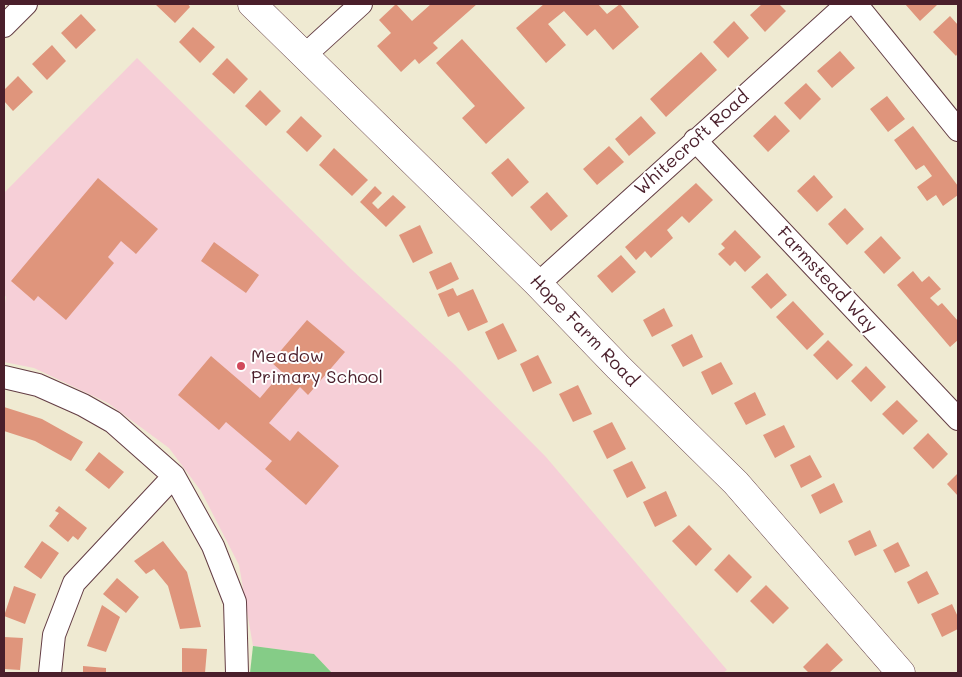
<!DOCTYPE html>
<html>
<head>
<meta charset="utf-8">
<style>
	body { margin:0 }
	#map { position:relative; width:962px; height:677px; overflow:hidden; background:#efead2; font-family:Mali,sans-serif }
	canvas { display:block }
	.frame { position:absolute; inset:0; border:5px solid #4a1f2b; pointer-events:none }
</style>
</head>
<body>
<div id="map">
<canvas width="962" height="677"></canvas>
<div class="frame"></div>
</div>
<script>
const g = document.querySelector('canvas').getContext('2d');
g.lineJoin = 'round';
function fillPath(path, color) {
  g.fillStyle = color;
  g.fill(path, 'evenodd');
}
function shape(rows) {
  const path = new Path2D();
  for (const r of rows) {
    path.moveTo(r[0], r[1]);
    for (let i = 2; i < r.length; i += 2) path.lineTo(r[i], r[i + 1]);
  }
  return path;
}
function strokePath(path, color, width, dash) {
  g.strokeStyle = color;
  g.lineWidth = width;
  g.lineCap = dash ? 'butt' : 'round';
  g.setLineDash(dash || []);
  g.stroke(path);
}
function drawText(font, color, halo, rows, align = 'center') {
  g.font = font + ' Mali,sans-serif';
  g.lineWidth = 4;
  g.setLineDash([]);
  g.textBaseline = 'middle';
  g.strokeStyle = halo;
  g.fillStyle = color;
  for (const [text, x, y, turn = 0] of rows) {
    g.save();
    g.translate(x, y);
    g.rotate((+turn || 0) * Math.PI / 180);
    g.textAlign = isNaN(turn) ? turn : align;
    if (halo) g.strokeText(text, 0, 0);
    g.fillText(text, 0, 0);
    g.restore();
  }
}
fillPath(shape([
	[137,58,351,269,455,365,546,457,727,670,723,673,332,673,314,654,253,646,239,565,201,491,169,448,108,403,34,368,4,362,4,309,6,297,4,294,4,193]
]), '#f6cfd7');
fillPath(shape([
	[253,646,314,654,332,673,250,673]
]), '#85cc87');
fillPath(shape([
	[155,4,188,4,190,7,175,23],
	[396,4,412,21,431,4,477,4,433,43,438,48,419,64,415,59,401,72,377,46,391,33,379,20],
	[544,4,598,4,607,14,620,4,639,27,613,50,595,29,587,36,564,11,548,24,566,45,546,63,516,28],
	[762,4,779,4,786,11,765,32,750,15],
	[905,4,936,4,937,5,920,21],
	[81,14,96,30,76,49,61,33],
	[950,16,958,25,958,53,956,56,933,32],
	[734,21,749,38,728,58,713,42],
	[193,27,215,47,200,63,179,42],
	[462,39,525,108,486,144,462,118,475,106,436,63],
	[52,45,66,61,47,80,32,64],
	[840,51,855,68,832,88,817,71],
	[701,52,717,70,666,117,650,99],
	[227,58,248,79,234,94,212,74],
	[18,76,33,92,13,111,4,101,4,90],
	[806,83,821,99,800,120,784,103],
	[260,90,281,111,266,126,245,106],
	[887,96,905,119,888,132,870,109],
	[775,115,790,131,768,152,753,136],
	[301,116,322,136,307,152,286,132],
	[641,116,656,133,629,156,615,139],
	[913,126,958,186,958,195,943,206,936,195,927,201,917,187,932,176,924,165,916,170,894,140],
	[609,146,624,162,597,185,583,169],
	[334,148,368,180,352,196,319,165],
	[508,158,529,182,512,197,491,173],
	[814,175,833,197,817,212,797,191],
	[98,178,158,229,136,254,121,241,108,257,114,263,66,320,38,296,34,301,11,281],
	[696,183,713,200,689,223,682,216,667,230,673,238,651,258,645,251,636,260,625,247],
	[375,186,382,193,372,203,378,209,393,195,406,207,386,227,360,202],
	[547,192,568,216,551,231,530,207],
	[845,208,864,229,847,245,828,224],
	[420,225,433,253,413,263,399,235],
	[735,230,761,257,745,272,735,261,730,266,718,254,725,248,721,244],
	[881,236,901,258,884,274,864,252],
	[214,242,259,275,246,293,201,261],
	[621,255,636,272,612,293,597,276],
	[451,262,459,279,437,290,429,272],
	[913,271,922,282,929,276,941,289,930,298,938,306,942,303,958,321,958,340,950,347,897,285],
	[767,273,787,295,771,309,751,287],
	[453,288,457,296,473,289,488,322,468,331,459,312,448,317,438,294],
	[793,301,824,334,807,350,776,317],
	[664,308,673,326,652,337,643,320],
	[307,320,345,352,308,395,300,387,269,423,290,441,298,431,339,466,306,505,265,469,272,461,226,422,219,430,178,395,211,356,260,398,282,372,271,362],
	[503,323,517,351,498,360,485,332],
	[692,334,703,357,683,367,671,345],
	[828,340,853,365,837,380,813,355],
	[538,355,552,383,533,392,520,364],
	[721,362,733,384,712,395,701,372],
	[866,366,886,387,871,402,851,381],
	[578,385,592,414,573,422,559,394],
	[755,392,766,415,746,425,734,403],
	[897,400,918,421,903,435,882,414],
	[4,407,42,419,83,442,71,461,35,441,4,431],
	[612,422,626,449,607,459,593,431],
	[784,425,795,447,775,458,763,435],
	[928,433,948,454,933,469,913,448],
	[99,452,124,472,109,489,85,470],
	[810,455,822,477,801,488,790,465],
	[632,461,646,488,627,498,613,470],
	[958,473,958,496,947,484],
	[834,483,843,502,820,514,811,495],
	[666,491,677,516,655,527,643,502],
	[59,506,87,528,78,540,73,536,68,542,49,526,59,513,55,511],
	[689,525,712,549,696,566,672,541],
	[870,530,877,546,855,556,848,541],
	[42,541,59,553,41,579,24,567],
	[163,541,187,572,201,627,180,629,168,586,154,569,146,574,134,561],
	[898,542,910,566,895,573,883,550],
	[729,554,752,577,737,593,714,570],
	[927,571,939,594,918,604,907,582],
	[117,578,139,597,126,613,103,594],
	[766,585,789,608,773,624,750,601],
	[14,586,36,594,25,624,4,616],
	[952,604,958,617,958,629,942,637,931,614],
	[102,605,120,617,106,652,87,646],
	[4,637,23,638,20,670,4,669],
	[827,643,843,660,829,673,809,673,803,667],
	[182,648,207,649,205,673,182,673],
	[83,666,106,668,106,673,83,673]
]), '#df957c');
const minor = shape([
	[856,4,958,130],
	[4,26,26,4],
	[305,55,361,4],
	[695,140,958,419],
	[538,284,847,4],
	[4,377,38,385,83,405,113,422,174,476,213,546,235,602,237,673],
	[50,673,54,635,74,583,174,476]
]);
const tertiary = shape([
	[252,4,538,284,618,367,736,483,901,673]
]);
strokePath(minor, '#633d44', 24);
strokePath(tertiary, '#633d44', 29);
strokePath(minor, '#fff', 22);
strokePath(tertiary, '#fff', 28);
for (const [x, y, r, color] of [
	[241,366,5,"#d1495b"]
]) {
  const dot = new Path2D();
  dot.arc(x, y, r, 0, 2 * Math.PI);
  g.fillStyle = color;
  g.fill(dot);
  strokePath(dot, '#fff', 2);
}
drawText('18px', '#4a1f2b', '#fff', [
	["Whitecroft Road",692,143,-42],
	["Farmstead Way",827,280,47],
	["Hope Farm Road",584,331,46]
]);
drawText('18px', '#4a1f2b', '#fff', [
	["Meadow",251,356],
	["Primary School",251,377]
], 'left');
</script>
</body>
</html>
